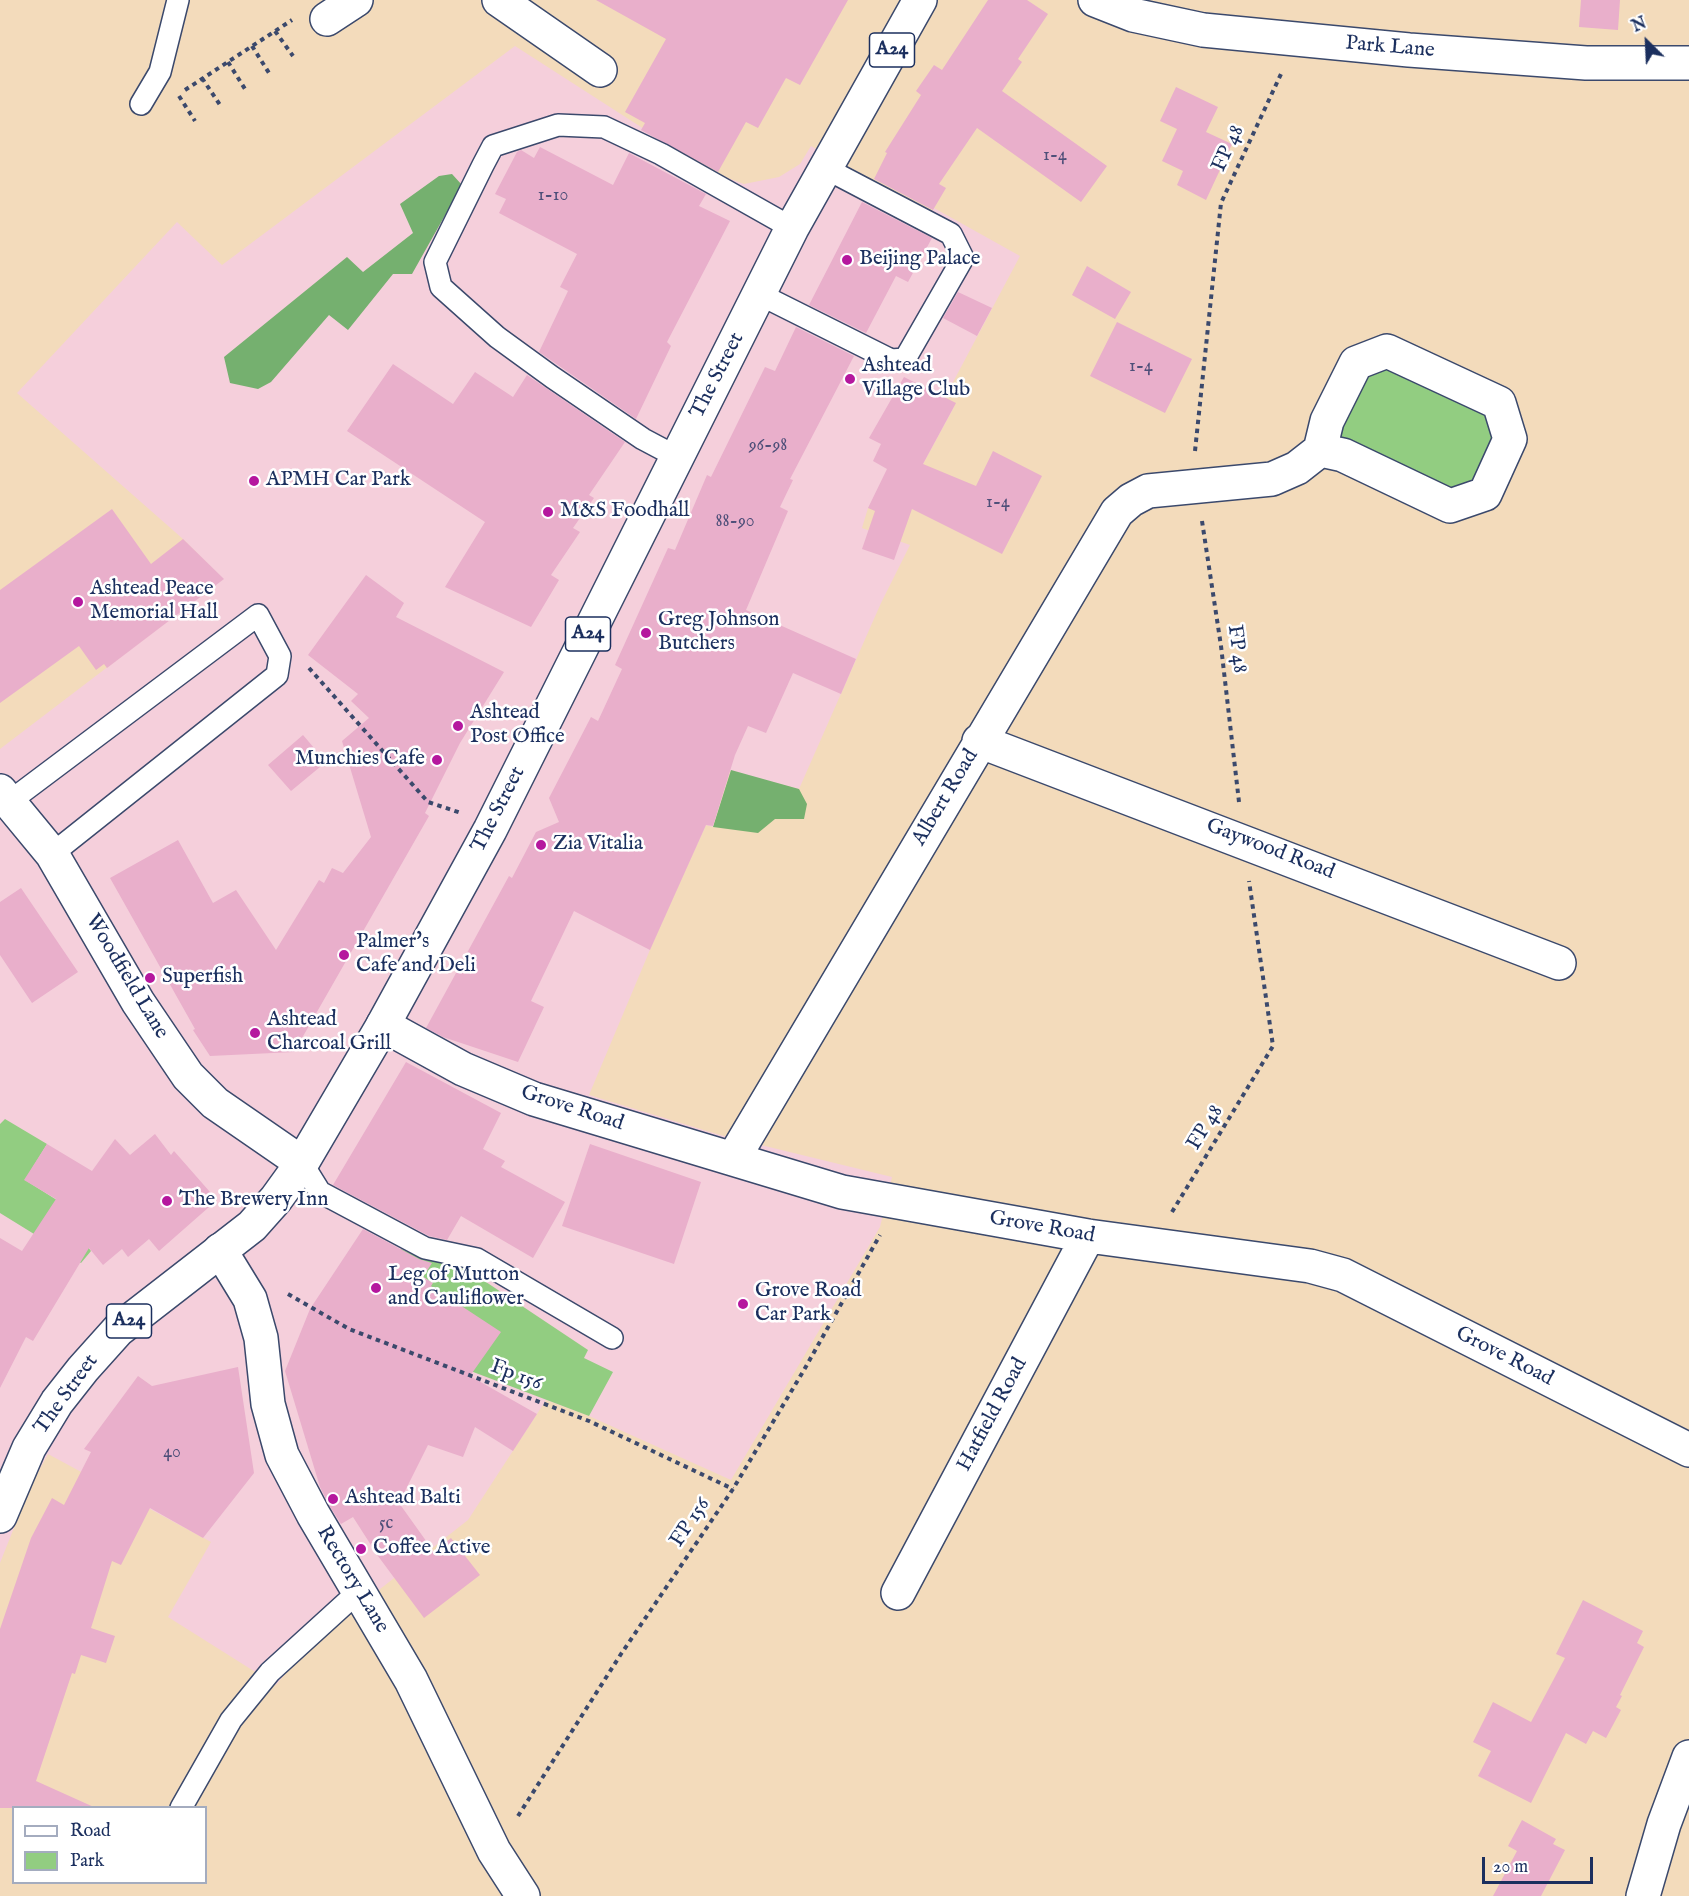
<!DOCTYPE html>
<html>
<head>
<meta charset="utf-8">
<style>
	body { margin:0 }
	#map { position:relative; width:1689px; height:1896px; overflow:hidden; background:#f3dbbb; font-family:"IM FELL English",serif }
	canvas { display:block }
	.legend { position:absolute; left:12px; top:1806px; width:195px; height:78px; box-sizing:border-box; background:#fff; border:2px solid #a4acbf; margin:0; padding:8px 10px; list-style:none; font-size:18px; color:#1b2f5e }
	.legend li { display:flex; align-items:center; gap:12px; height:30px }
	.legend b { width:30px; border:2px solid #a4acbf }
	.north { position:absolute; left:1617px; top:12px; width:60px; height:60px; -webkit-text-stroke:4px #fff; paint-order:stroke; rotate:336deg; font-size:16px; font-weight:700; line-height:24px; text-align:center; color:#1b2f5e }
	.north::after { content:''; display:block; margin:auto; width:21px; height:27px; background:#1b2f5e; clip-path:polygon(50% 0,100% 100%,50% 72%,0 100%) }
	.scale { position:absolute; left:1482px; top:1857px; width:111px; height:27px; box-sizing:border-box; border:3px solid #1b2f5e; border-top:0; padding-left:8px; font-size:18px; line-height:21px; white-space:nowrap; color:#1b2f5e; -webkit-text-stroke:4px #fff; paint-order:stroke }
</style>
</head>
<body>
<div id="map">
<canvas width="1689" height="1896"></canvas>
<ul class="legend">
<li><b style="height:8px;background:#fff"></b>Road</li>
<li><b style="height:16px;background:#92cd81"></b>Park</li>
</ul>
<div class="north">N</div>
<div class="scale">20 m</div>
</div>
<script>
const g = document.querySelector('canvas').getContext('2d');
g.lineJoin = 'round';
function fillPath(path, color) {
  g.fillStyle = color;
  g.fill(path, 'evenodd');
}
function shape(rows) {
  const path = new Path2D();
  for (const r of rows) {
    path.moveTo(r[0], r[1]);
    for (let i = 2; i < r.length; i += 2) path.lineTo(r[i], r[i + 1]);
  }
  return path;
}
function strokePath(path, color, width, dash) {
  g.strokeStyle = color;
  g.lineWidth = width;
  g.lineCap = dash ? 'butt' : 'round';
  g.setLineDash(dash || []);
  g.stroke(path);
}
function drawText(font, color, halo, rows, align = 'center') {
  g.font = font + ' "IM FELL English",serif';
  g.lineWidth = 5;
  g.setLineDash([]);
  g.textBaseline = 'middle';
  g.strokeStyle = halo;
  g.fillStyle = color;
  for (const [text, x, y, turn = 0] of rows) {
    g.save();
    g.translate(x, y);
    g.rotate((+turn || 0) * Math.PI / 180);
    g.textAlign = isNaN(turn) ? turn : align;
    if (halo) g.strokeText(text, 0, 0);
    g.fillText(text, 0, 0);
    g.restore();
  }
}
fillPath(shape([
	[515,46,711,172,744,184,779,177,800,164,811,146,931,213,934,208,1020,256,943,401,954,407,923,464,868,508,862,528,910,545,881,603,799,789,730,771,713,827,706,825,663,919,589,1095,720,1135,892,1177,880,1227,731,1480,589,1416,546,1400,468,1520,347,1615,295,1662,276,1685,168,1617,211,1542,48,1454,31,1485,0,1563,0,749,223,579,183,539,17,393,177,222,222,265]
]), '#f5cfdb');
fillPath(shape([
	[1387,368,1485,415,1496,445,1477,481,1446,489,1340,440,1336,429,1361,377],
	[5,1119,47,1144,25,1180,79,1214,81,1238,91,1251,81,1263,0,1213,0,1124],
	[401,1249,421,1258,468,1270,588,1350,584,1358,613,1372,589,1416,439,1359,426,1292,432,1283,395,1257]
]), '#92cd81');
fillPath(shape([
	[452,174,462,185,412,274,393,274,348,330,329,315,271,382,258,389,230,383,224,357,347,257,363,272,413,233,400,204,439,176],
	[731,770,799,789,807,804,804,819,775,819,758,833,713,827]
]), '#75b06f');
fillPath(shape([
	[596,0,848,0,800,85,786,78,758,128,746,122,718,172,641,130,645,123,625,112,666,39],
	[988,0,1027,0,1048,14,1018,59,1022,62,1002,91,1107,166,1081,202,977,128,939,184,946,188,933,210,874,179,887,153,885,152,921,95,916,91,934,65,942,70],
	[1581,0,1620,0,1618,30,1579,27],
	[1176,87,1218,107,1206,132,1232,144,1206,200,1177,185,1183,171,1162,161,1177,129,1160,121],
	[540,147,613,185,629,153,706,194,699,206,730,221,667,342,671,346,636,419,539,352,568,291,560,287,577,254,499,213,506,199,495,194,517,152,521,150,534,158],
	[862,202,932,238,908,282,896,276,866,333,809,305],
	[1087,266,1131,292,1115,319,1072,295],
	[958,292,992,308,977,336,943,318],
	[1117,322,1192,359,1165,413,1090,376],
	[796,327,854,356,790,479,793,480,780,507,788,511,746,610,856,659,841,694,793,673,766,733,748,726,735,755,713,826,706,825,650,950,574,911,531,1001,544,1007,518,1062,443,1037,426,1028,509,876,512,878,536,832,559,822,549,798,591,717,598,721,622,669,615,665,668,548,675,550,707,475,711,477,765,367,775,371],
	[393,364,453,404,475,372,513,397,527,375,625,442,589,495,594,498,573,528,580,532,551,575,559,580,531,627,445,587,485,522,347,431],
	[904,377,956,403,923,464,976,486,993,451,1042,476,1002,554,912,509,894,560,862,549,875,511,868,508,887,469,873,461,881,444,869,438],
	[112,509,151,564,183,539,224,579,107,668,104,664,96,670,79,646,0,703,0,590],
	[366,575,404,603,396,617,504,672,460,743,425,813,429,816,294,1052,210,1056,193,1030,195,1029,110,878,178,840,213,903,236,890,276,950,319,880,324,883,332,868,343,873,371,837,342,741,369,718,351,701,358,694,308,655],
	[303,735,326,762,291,791,268,765],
	[21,888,78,972,32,1003,0,955,0,902],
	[406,1062,501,1113,483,1149,505,1161,501,1167,565,1202,533,1258,461,1216,447,1240,429,1236,333,1185],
	[155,1134,171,1155,174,1151,217,1200,159,1251,149,1239,128,1257,122,1249,103,1265,89,1248,33,1341,26,1337,0,1388,0,1238,22,1251,56,1199,24,1180,47,1144,92,1171,115,1139,130,1155],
	[590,1144,701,1182,674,1264,562,1226],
	[363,1229,419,1259,432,1263,423,1277,433,1283,431,1286,501,1332,470,1376,537,1414,513,1451,475,1427,463,1457,428,1445,399,1503,434,1552,451,1538,480,1575,424,1618,378,1556,353,1517,341,1524,329,1505,320,1487,285,1371,310,1309],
	[238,1367,254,1473,203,1538,150,1508,121,1565,112,1561,91,1628,115,1636,106,1663,81,1655,75,1674,72,1673,36,1781,96,1808,0,1808,0,1629,31,1538,52,1498,64,1505,91,1452,84,1449,138,1376,152,1386],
	[1583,1600,1643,1631,1637,1643,1644,1647,1620,1695,1622,1696,1616,1707,1621,1710,1606,1738,1593,1731,1586,1744,1566,1733,1531,1803,1478,1776,1491,1751,1473,1742,1493,1702,1531,1722,1565,1658,1556,1654],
	[1522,1820,1556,1839,1553,1844,1565,1850,1541,1896,1493,1896,1517,1851,1508,1846]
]), '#e9afcb');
const lane = shape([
	[141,104,160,72,178,0],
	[759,294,891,360,905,359,963,258,951,234,825,168],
	[677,457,643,439,552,377,497,337,441,287,435,262,483,165,493,146,558,125,604,127,661,154,792,228],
	[9,802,258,615,280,656,277,675,52,854],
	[302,1163,320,1192,425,1248,477,1259,612,1338],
	[181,1808,231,1720,270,1672,359,1591]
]);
const street = shape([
	[499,0,600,70],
	[1095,0,1133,15,1203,30,1409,50,1586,63,1689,63],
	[327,19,356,0],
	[979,741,1559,963],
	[383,1025,463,1069,534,1099,842,1192,1088,1236,1310,1266,1343,1275,1689,1450],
	[733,1159,1117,512,1131,500,1148,491,1272,479,1297,468,1320,450,1327,421,1356,363,1387,351,1499,403,1510,439,1485,494,1450,506,1343,455,1320,450],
	[220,1250,250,1299,261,1338,268,1404,282,1455,313,1514,411,1680,494,1851,523,1896],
	[898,1593,1088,1236],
	[1643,1896,1664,1824,1689,1757]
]);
const secondary = shape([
	[0,791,52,854,138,1002,188,1076,215,1103,302,1163]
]);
const highway = shape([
	[0,1516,29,1448,57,1402,83,1369,118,1330,252,1226,276,1199,302,1163,383,1025,490,830,792,228,920,0]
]);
strokePath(lane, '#3b496c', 24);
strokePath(street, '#3b496c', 36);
strokePath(secondary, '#3b496c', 36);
strokePath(highway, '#3b496c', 36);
strokePath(shape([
	[275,31,293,56],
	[252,46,269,73],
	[228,62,245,89],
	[202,78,220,105],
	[185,90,292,20],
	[179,96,195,121],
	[1195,451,1221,203,1281,74],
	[1202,521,1221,646,1239,802],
	[309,668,428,802,461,813],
	[1172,1212,1273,1046,1249,881],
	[288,1294,349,1329,589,1421,733,1489],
	[518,1816,621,1654,733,1489,804,1370,880,1235]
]), '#3b496c', 4, [4.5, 4.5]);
strokePath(lane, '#fff', 21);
strokePath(street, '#fff', 33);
strokePath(secondary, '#fff', 33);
strokePath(highway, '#fff', 33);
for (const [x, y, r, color] of [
	[847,260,6,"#b5179e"],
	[850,379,6,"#b5179e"],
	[254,481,6,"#b5179e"],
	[548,512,6,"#b5179e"],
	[78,602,6,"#b5179e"],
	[646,633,6,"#b5179e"],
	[458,726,6,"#b5179e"],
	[437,760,6,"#b5179e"],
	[541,845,6,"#b5179e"],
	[344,955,6,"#b5179e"],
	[150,978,6,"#b5179e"],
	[255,1033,6,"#b5179e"],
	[167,1201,6,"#b5179e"],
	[376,1288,6,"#b5179e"],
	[743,1304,6,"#b5179e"],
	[333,1499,6,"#b5179e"],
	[361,1549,6,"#b5179e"]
]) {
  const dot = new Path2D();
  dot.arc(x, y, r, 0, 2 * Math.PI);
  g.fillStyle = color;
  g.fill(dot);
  strokePath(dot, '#fff', 2);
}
drawText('18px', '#4e4f79', null, [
	["1-4",1055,156],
	["1-10",553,196],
	["1-4",1141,367],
	["96-98",768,446],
	["1-4",998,503],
	["88-90",735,522],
	["40",172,1453],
	["5c",386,1524]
]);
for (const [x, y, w] of [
	[892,50,45],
	[588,634,45],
	[129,1321,45]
]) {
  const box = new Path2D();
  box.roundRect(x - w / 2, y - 17, w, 34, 4.5);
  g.fillStyle = '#fff';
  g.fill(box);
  strokePath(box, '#1b2f5e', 1.5);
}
drawText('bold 20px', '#1b2f5e', null, [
	["A24",892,50],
	["A24",588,634],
	["A24",129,1321]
]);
drawText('21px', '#1b2f5e', '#fff', [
	["Park Lane",1390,48,5],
	["FP 48",1229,149,-65],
	["The Street",718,376,-63],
	["FP 48",1236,649,83],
	["Albert Road",946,798,-59],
	["The Street",499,810,-63],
	["Gaywood Road",1270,850,21],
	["Woodfield Lane",126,977,59],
	["Grove Road",572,1109,18],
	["FP 48",1206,1128,-58],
	["Grove Road",1042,1228,10],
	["Grove Road",1504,1357,27],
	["Fp 156",516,1376,21],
	["The Street",67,1395,-54],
	["Hatfield Road",993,1415,-62],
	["FP 156",691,1523,-56],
	["Rectory Lane",352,1580,59]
]);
drawText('21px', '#1b2f5e', '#fff', [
	["Beijing Palace",859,260],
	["Ashtead",862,367],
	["Village Club",862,391],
	["APMH Car Park",266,481],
	["M&S Foodhall",560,512],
	["Ashtead Peace",90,590],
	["Memorial Hall",90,614],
	["Greg Johnson",658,621],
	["Butchers",658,645],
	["Ashtead",470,714],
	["Post Office",470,738],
	["Munchies Cafe",425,760,"right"],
	["Zia Vitalia",553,845],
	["Palmer's",356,943],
	["Cafe and Deli",356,967],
	["Superfish",162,978],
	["Ashtead",267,1021],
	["Charcoal Grill",267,1045],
	["The Brewery Inn",179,1201],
	["Leg of Mutton",388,1276],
	["and Cauliflower",388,1300],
	["Grove Road",755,1292],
	["Car Park",755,1316],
	["Ashtead Balti",345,1499],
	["Coffee Active",373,1549]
], 'left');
</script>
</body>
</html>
